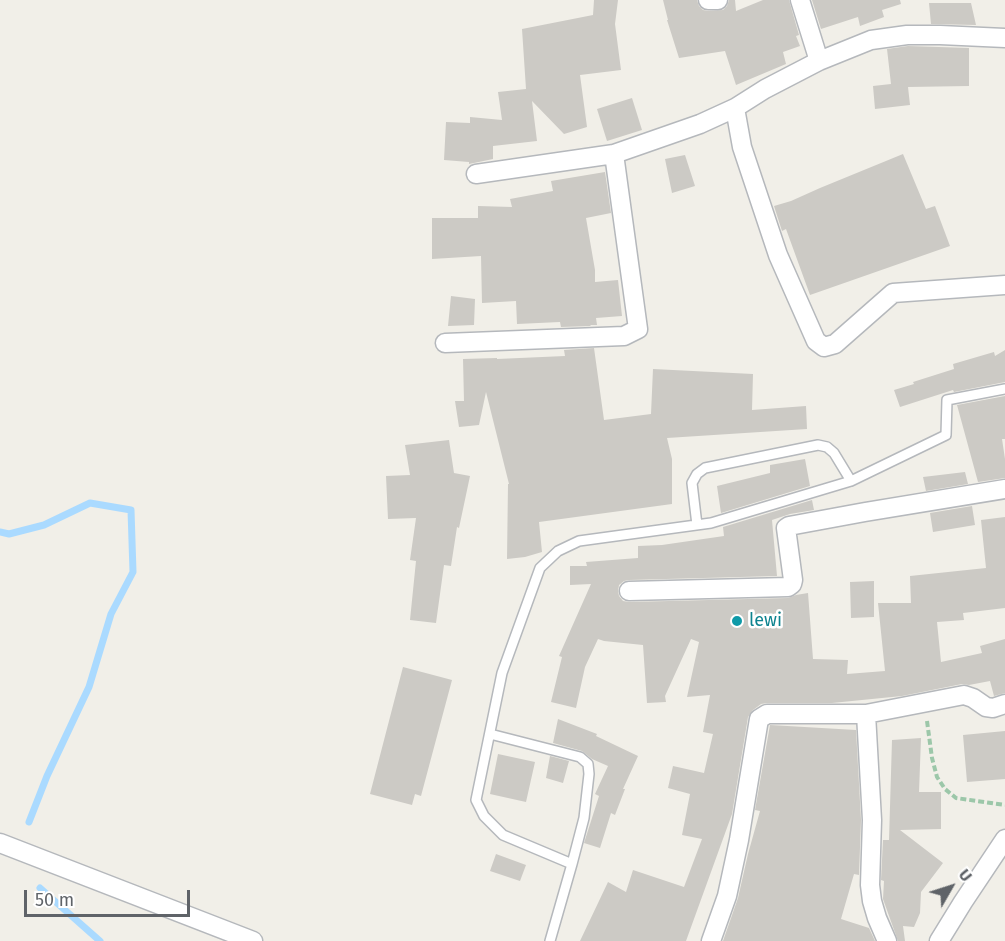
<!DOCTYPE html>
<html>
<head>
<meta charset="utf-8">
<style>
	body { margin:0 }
	#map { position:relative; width:1005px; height:941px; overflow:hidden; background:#f1efe8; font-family:"Fira Sans",sans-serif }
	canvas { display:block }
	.north { position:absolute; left:921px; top:857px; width:60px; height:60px; -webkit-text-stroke:4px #fff; paint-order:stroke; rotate:51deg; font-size:16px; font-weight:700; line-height:24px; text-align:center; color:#5f6368 }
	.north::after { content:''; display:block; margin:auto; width:21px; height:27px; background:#5f6368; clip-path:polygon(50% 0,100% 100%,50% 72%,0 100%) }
	.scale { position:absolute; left:24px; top:890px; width:166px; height:27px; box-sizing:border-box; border:3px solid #5f6368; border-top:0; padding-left:8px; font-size:18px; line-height:21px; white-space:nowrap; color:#5f6368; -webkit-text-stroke:4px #fff; paint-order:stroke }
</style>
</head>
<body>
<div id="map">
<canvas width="1005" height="941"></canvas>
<div class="north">U</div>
<div class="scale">50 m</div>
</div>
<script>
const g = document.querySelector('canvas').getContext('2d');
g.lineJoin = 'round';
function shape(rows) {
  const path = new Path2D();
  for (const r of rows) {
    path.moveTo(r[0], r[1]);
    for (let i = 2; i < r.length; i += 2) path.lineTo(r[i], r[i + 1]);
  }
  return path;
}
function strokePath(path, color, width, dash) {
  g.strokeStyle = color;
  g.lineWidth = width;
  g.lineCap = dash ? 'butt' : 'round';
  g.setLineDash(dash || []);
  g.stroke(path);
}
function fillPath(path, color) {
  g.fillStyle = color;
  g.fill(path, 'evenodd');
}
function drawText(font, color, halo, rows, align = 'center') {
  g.font = font + ' "Fira Sans",sans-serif';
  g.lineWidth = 5;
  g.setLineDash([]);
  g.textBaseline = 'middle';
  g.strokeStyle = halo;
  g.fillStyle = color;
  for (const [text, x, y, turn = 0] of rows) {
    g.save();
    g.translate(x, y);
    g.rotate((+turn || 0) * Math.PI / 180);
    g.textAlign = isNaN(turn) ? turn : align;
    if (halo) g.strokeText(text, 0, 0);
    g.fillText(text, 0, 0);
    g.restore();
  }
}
strokePath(shape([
	[0,532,9,534,44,525,90,503,131,510,133,572,111,614,89,687,47,776,29,822],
	[40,888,100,941]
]), '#aadaff', 7);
fillPath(shape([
	[594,0,618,0,615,24,621,70,580,75,587,127,564,134,532,101,537,141,493,146,493,159,469,164,469,162,444,160,446,122,470,123,470,117,502,120,498,92,526,89,522,29,593,15],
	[663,0,697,0,699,6,703,10,708,11,723,10,727,6,729,0,735,0,736,11,763,0,789,0,799,35,796,36,800,46,783,52,786,64,736,85,725,51,679,58,667,20,668,20],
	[812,0,900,0,901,4,882,10,884,17,860,26,858,17,821,29],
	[929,3,971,3,976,25,931,24],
	[908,46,969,48,969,86,908,87,910,105,875,109,873,86,891,84,887,49],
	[632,98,642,130,607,141,597,109],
	[903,154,926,209,935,206,950,246,810,295,786,229,782,231,774,206,791,201,820,188],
	[685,155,695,186,672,193,665,159],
	[605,172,611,213,586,218,595,270,595,282,618,280,622,316,596,318,597,325,590,325,591,326,561,327,560,322,517,324,516,301,482,303,481,256,432,259,432,218,478,218,478,206,512,207,510,199,553,191,551,181],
	[451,296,475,299,474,325,448,326],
	[594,348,604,420,651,414,653,369,753,374,752,410,806,406,807,429,667,438,672,459,672,504,539,522,542,552,525,557,507,559,508,484,509,484,486,392,479,425,459,427,455,401,464,401,463,359,497,358,497,359,565,356,564,350],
	[1005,350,1005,382,954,392,953,390,900,407,894,390,914,384,913,382,954,369,953,364,994,352,995,356],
	[1005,396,1005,439,1002,439,1005,459,1005,478,978,482,957,405],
	[449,440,454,473,470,476,459,528,457,527,451,566,444,565,436,623,410,620,416,561,410,560,416,518,388,519,386,476,410,475,405,445],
	[805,459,810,486,721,513,717,486,770,473,770,465],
	[965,472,968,484,926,491,923,477],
	[812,500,814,510,790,514,772,520,777,576,629,580,624,581,619,585,618,591,619,596,623,601,629,602,788,598,796,595,808,593,813,659,848,660,847,674,885,671,878,603,911,603,910,576,986,568,981,520,1005,517,1005,608,963,613,964,620,937,622,941,662,982,653,980,646,1005,639,1005,693,994,696,990,681,969,685,962,684,902,696,832,703,767,703,761,704,753,710,748,717,732,814,686,941,580,941,608,882,626,892,633,870,684,887,702,839,682,835,690,794,668,788,673,766,704,773,713,734,703,732,710,695,687,697,699,642,691,639,665,696,666,702,647,703,643,645,604,641,598,639,585,667,576,708,551,702,562,657,559,656,591,584,570,585,570,566,587,566,586,562,638,558,638,546,662,545,724,536,723,527],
	[972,506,975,525,933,532,930,513],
	[874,581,874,617,851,618,850,582],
	[403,667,452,680,421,796,415,794,412,805,370,794],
	[558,719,597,734,596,736,638,756,623,789,625,789,615,815,611,813,600,848,584,843,599,796,595,794,608,766,592,759,582,751,553,743],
	[770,725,856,730,861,820,859,875,854,874,841,919,869,928,875,941,723,941,738,898,748,854,760,811,755,810],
	[1005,731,1005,779,967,782,963,735],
	[921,738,919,792,941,792,941,829,900,830,943,863,921,892,920,913,914,927,903,926,905,941,898,941,883,899,884,881,881,880,883,840,889,840,892,740],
	[498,754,535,762,526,802,490,794],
	[550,756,569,761,563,783,546,778],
	[496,854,526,865,520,881,490,871]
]), '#cccac5');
const lane = shape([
	[697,525,692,483,697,474,705,468,818,445,827,447,834,453,851,481],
	[490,734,580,757,588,764,589,774,584,818,572,864],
	[550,941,572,864,503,835,484,816,476,800,502,673,540,568,558,551,579,541,711,523,851,481,946,435,947,400,1005,389]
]);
const street = shape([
	[708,0,718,0],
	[800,0,819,61],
	[735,108,742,147,778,255,816,341,824,347,835,344,893,293,1005,285],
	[476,174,614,154,700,124,735,108,765,89,819,61,871,40,907,35,940,35,1005,38],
	[445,343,624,336,638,329,614,154],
	[629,591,788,587,792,584,793,580,786,528,789,526,865,512,1005,489],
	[0,843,253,941],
	[711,941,727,896,739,840,759,719,767,714,866,714],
	[887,941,877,918,872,901,870,885,872,820,866,714,964,695,973,698,986,707,993,708,1005,704],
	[939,941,963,902,1005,839]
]);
strokePath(lane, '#b5b8bc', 12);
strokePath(street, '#b5b8bc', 21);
strokePath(shape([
	[927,721,932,758,937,777,945,789,956,798,1005,805]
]), '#9cc7a9', 4, [6, 3]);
strokePath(lane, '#fff', 9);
strokePath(street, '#fff', 18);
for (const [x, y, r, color] of [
	[737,621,6,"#0f9aa8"]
]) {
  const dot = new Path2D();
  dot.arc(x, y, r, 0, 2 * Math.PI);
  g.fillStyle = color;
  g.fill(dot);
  strokePath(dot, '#fff', 2);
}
drawText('18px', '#0d838f', '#fff', [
	["lewi",749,621]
], 'left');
</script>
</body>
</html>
